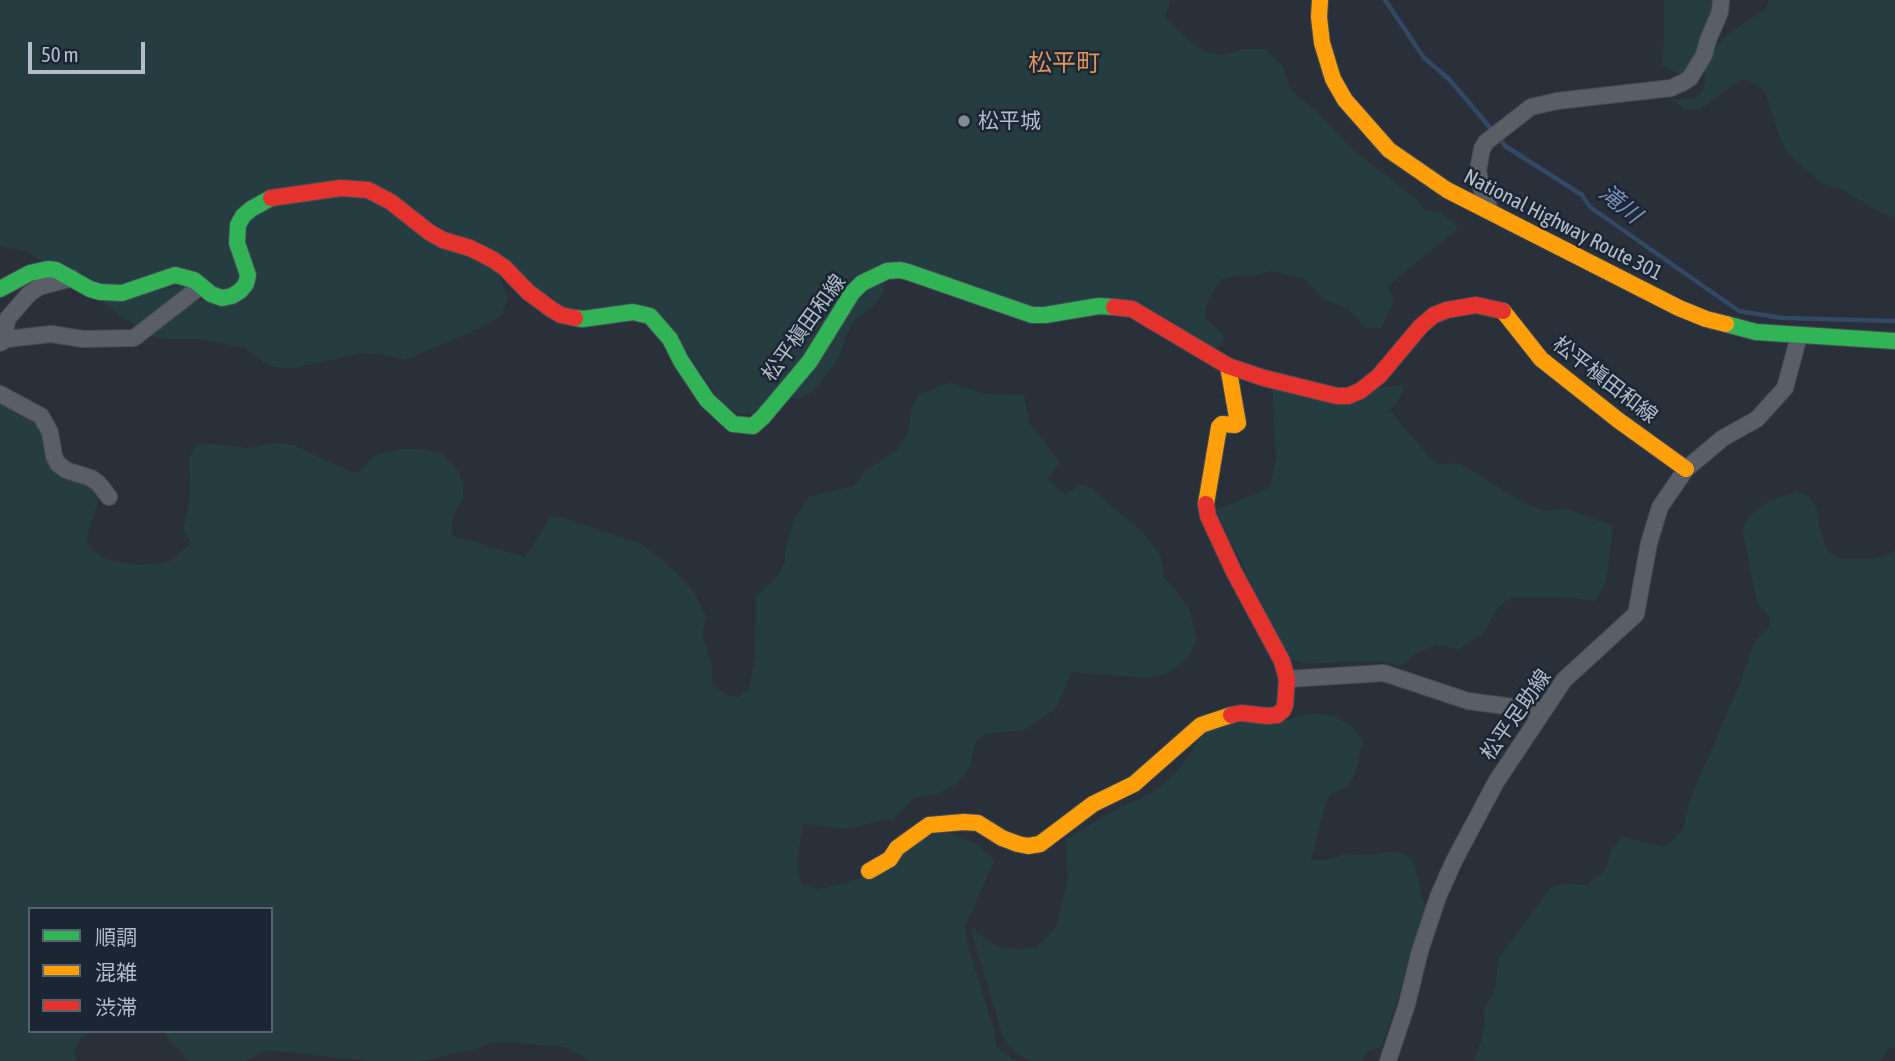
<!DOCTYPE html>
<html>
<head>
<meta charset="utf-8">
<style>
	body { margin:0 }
	#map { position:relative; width:1895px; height:1061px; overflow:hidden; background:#293039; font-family:"Asap Condensed","Noto Sans JP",sans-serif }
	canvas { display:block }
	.legend { position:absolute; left:28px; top:907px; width:245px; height:126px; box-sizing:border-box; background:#1b2635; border:2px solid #576271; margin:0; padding:9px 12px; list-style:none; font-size:21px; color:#b2bccb }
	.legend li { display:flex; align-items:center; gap:14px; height:35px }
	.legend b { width:35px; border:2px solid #576271 }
	.scale { position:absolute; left:28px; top:42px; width:117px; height:32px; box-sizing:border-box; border:4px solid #b2bccb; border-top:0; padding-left:9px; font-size:21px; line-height:24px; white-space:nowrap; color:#b2bccb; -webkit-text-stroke:5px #1b2635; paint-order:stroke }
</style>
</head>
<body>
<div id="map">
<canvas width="1895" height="1061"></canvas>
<ul class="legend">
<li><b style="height:9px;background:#30b455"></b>順調</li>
<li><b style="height:9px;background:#ff9f0a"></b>混雑</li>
<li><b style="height:9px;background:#e5322d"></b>渋滞</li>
</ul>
<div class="scale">50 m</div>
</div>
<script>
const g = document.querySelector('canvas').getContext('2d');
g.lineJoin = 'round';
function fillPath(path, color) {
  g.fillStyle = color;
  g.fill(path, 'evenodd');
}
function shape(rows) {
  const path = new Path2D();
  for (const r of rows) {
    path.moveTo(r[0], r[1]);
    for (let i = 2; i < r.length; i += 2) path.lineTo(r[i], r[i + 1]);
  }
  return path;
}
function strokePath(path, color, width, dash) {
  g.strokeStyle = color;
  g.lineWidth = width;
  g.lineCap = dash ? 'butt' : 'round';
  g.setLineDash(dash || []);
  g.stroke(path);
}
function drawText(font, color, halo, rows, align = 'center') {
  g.font = font + ' "Asap Condensed","Noto Sans JP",sans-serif';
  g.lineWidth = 5;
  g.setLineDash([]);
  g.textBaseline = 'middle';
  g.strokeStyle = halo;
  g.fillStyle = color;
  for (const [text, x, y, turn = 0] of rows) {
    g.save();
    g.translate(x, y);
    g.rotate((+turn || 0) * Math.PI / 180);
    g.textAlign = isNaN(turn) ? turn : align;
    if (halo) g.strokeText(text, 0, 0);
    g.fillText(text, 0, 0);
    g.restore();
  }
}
fillPath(shape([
	[0,0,1171,0,1165,16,1176,29,1194,44,1207,53,1224,55,1242,49,1265,49,1283,66,1289,86,1300,99,1317,111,1352,149,1418,200,1423,208,1441,213,1454,222,1458,229,1391,283,1388,288,1394,301,1381,328,1365,327,1348,309,1323,299,1303,278,1270,271,1247,277,1235,275,1221,280,1210,296,1204,317,1220,331,1225,339,1221,345,1211,352,1171,320,1044,310,890,264,760,413,741,414,724,406,666,323,578,315,470,245,383,193,247,204,245,271,228,294,198,278,106,289,53,263,37,259,26,251,0,246],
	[1664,0,1718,0,1701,49,1685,71,1680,74,1662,66,1664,34],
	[1768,0,1895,0,1895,218,1874,209,1843,190,1822,183,1786,152,1779,135,1766,94,1754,83,1742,79,1699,110,1685,109,1670,99,1694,99,1703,90,1706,76,1701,68,1713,50,1731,31,1767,8],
	[356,191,498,272,508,299,500,317,478,329,405,360,383,354,360,353,290,369,270,366,244,348,201,339,169,339,148,336,192,300,215,302,237,299,240,238,258,208],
	[885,276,883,294,872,307,855,320,847,333,839,358,814,391,799,399,786,398,853,300],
	[192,284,140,328,117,314,93,294,127,295],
	[951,383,984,394,1024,395,1029,422,1060,462,1048,479,1066,495,1079,484,1090,487,1117,511,1140,529,1160,554,1164,578,1175,589,1189,609,1197,638,1190,656,1170,672,1148,678,1071,672,1056,709,1024,730,985,734,976,741,971,764,957,784,938,794,914,798,894,819,871,823,851,829,803,824,799,849,798,871,801,883,818,889,843,884,862,877,926,836,947,832,976,844,995,860,965,926,967,942,995,1033,995,1044,1003,1053,1017,1061,588,1061,583,1056,564,1047,505,1042,492,1042,474,1050,420,1061,369,1061,266,1050,247,1061,189,1061,161,1031,271,1031,271,909,30,909,30,1031,92,1031,79,1040,73,1052,77,1061,0,1061,0,401,28,417,43,428,56,467,98,489,98,503,89,527,87,543,102,558,134,565,155,564,170,561,191,544,183,529,188,511,190,491,189,458,195,448,202,443,248,448,276,443,294,445,351,472,360,471,374,456,400,449,421,449,443,454,459,472,463,483,463,498,452,518,452,535,524,557,532,547,551,516,567,519,641,544,669,565,694,592,706,617,702,635,712,664,713,684,725,694,737,697,749,690,755,658,756,596,778,575,785,562,785,549,794,520,809,497,854,486,866,470,897,450,908,432,911,409,919,394,933,390,940,385],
	[1405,385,1398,401,1390,411,1436,464,1460,463,1523,503,1544,511,1568,509,1613,526,1606,582,1595,601,1560,597,1513,597,1498,607,1484,633,1459,649,1435,645,1416,654,1400,667,1382,661,1304,664,1288,658,1216,510,1270,488,1276,458,1272,386,1378,388],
	[1795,492,1809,496,1817,509,1819,526,1828,552,1842,559,1875,559,1895,551,1895,1049,1888,1048,1880,1061,1473,1061,1480,1044,1485,1023,1484,1008,1495,990,1498,959,1551,887,1567,884,1586,885,1605,870,1612,849,1623,837,1643,841,1664,847,1683,830,1690,800,1740,683,1755,641,1767,630,1771,618,1757,603,1742,529,1750,515,1767,502],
	[1307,713,1333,716,1349,724,1363,739,1356,772,1348,787,1333,793,1326,801,1311,860,1326,860,1346,854,1374,855,1386,852,1403,853,1414,862,1421,893,1429,915,1407,972,1381,1048,1370,1050,1365,1054,1363,1061,1030,1061,1016,1053,1009,1047,1002,1034,973,937,973,927,978,935,997,946,1020,950,1036,947,1052,932,1058,923,1060,908,1066,889,1068,876,1066,839,1115,810,1152,793,1176,773,1205,732,1225,724,1284,721]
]), '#253c40');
strokePath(shape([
	[1385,0,1424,58,1449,79,1493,131],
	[1499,138,1505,146,1582,195,1590,207,1739,311,1782,318,1895,321]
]), '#334865', 4.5);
const street = shape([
	[1491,212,1481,188,1478,170,1482,149,1486,142,1531,107,1557,101,1671,88,1684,82,1690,78,1704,55,1708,40,1720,12,1721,0],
	[7,339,5,331,8,318,29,294,39,287,72,278],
	[0,343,7,339,51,334,83,339,134,338,201,286],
	[0,394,41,416,50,432,54,456,58,464,66,470,91,478,99,484,109,497],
	[1287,679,1384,673,1468,701,1543,711],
	[1388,1061,1407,1004,1420,951,1438,897,1454,861,1496,782,1564,680,1636,614,1649,543,1660,507,1686,469,1723,438,1757,419,1785,388,1799,336]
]);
const fast = shape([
	[0,289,30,273,48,269,56,270,90,289,100,292,122,293,175,275,194,280,211,294,222,298,232,296,240,291,246,284,248,275,237,243,238,225,243,216,251,209,271,198],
	[575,318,583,319,633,312,650,316,670,339,681,361,707,400,733,424,753,426,763,417,810,361,852,293,862,283,887,271,900,270,908,272,1032,315,1045,315,1099,306,1114,307],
	[1726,324,1756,332,1895,341]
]);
const slow = shape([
	[1320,0,1319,17,1322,43,1333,79,1345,100,1389,150,1447,190,1679,308,1706,319,1726,324],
	[1503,311,1541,359,1618,420,1686,469],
	[1206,504,1219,427,1222,424,1235,425,1238,423,1228,366],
	[869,871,890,859,897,848,929,825,964,822,978,823,1002,838,1018,844,1028,846,1040,844,1093,804,1134,784,1201,725,1231,715]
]);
const jam = shape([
	[271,198,341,188,368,190,391,202,429,232,443,240,470,248,492,259,505,268,528,292,551,309,561,315,575,318],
	[1114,307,1132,309,1228,366,1264,378,1337,396,1348,396,1360,391,1379,376,1421,326,1434,315,1447,310,1476,305,1503,311],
	[1206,504,1208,516,1234,572,1282,661,1287,679,1285,705,1283,710,1277,715,1267,716,1241,713,1231,715]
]);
strokePath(street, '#474c54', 18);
strokePath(fast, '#474c54', 18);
strokePath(slow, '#474c54', 18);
strokePath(jam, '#474c54', 18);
strokePath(street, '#595e67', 16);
strokePath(fast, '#30b455', 16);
strokePath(slow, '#ff9f0a', 16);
strokePath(jam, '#e5322d', 16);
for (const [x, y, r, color] of [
	[964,121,7,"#828b98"]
]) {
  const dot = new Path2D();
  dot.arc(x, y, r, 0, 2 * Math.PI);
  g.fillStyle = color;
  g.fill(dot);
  strokePath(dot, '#1b2635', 2.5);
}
drawText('21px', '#b2bccb', '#1b2635', [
	["松平城",978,121]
], 'left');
drawText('21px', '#b2bccb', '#1b2635', [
	["National Highway Route 301",1563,225,27],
	["松平槇田和線",804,328,-54],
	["松平槇田和線",1605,380,38],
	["松平足助線",1516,715,-55]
]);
drawText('italic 23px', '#7792b5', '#1b2635', [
	["滝川",1620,204,39]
]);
drawText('24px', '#df9259', '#1b2635', [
	["松平町",1064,63]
]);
</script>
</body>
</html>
